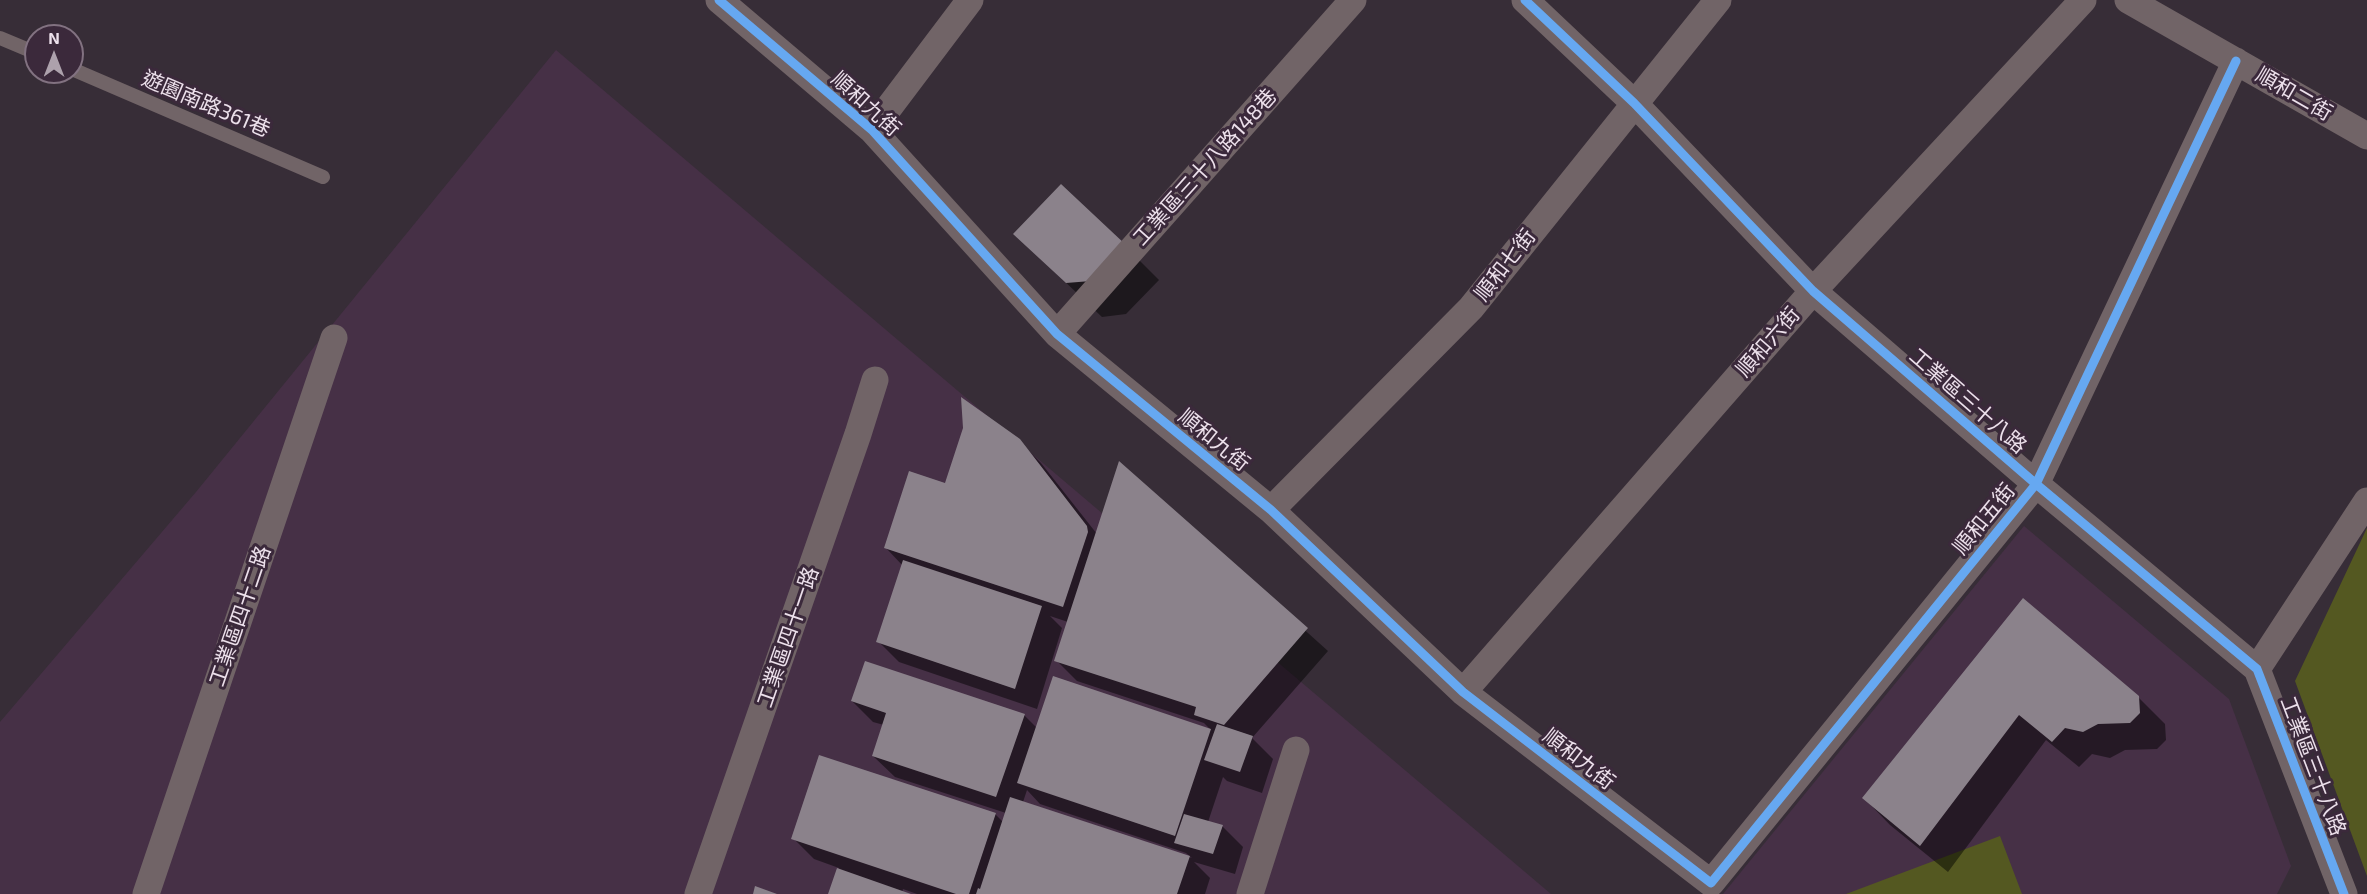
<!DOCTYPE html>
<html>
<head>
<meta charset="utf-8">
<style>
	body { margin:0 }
	#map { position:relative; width:2367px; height:894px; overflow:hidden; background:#372d37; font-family:"Exo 2",sans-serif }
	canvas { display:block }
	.north { position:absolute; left:24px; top:24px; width:60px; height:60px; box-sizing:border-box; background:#3b293b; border:2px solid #827281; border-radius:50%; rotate:0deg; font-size:16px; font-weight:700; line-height:24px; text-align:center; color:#ece0eb }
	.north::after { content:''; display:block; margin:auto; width:21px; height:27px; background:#ada1ac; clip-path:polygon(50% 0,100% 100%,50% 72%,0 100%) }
</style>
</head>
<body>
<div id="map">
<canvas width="2367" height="894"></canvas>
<div class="north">N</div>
</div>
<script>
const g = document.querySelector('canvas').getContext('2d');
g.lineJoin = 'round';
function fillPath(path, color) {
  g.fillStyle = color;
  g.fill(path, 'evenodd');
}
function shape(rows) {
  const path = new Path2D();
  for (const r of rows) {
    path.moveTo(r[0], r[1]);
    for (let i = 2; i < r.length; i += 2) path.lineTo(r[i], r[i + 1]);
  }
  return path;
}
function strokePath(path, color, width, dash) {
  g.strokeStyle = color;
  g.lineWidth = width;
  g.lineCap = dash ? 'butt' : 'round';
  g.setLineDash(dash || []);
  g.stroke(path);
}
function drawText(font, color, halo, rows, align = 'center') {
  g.font = font + ' "Exo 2","Noto Sans TC",sans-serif';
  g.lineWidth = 6;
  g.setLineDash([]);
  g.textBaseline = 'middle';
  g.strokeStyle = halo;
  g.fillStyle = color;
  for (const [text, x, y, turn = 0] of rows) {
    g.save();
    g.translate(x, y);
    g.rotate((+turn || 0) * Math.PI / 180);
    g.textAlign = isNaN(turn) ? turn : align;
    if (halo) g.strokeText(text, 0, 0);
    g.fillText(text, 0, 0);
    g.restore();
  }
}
fillPath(shape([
	[556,50,1551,894,0,894,0,722,196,492],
	[2024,526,2229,699,2291,866,2277,894,1723,894]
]), '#463046');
fillPath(shape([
	[2367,528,2367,876,2295,681],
	[2000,836,2022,894,1846,894]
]), '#545821');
fillPath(shape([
	[1015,234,1125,246,1159,280,1126,314,1102,317],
	[1019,441,1041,463,1097,534,1120,464,1328,651,1252,738,1273,759,1262,793,1227,781,1223,777,1208,822,1222,826,1243,847,1235,874,1194,862,1210,878,1205,894,917,894,903,889,902,892,908,894,830,894,839,868,814,859,793,838,995,814,1003,822,1006,813,895,777,873,756,884,725,873,722,852,701,1024,715,1037,728,1211,730,1204,723,1077,681,1056,660,1068,622,1050,616,1062,628,1037,709,899,662,878,641,903,566,886,548,946,485],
	[1027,790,1040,804,1186,853,1192,858,1023,802],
	[2023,601,2138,697,2165,724,2166,740,2157,749,2125,750,2110,758,2092,754,2079,767,2046,740,1948,872,1890,825,1864,798]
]), '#0007');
fillPath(shape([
	[1061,184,1126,245,1091,281,1066,283,1013,234],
	[961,397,1020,439,1087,526,1088,532,1063,607,884,548,909,471,945,483,963,428],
	[1119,461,1308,628,1224,725,1194,715,1196,707,1054,661],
	[903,560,1042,606,1015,689,876,642],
	[2023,598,2139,696,2140,713,2130,723,2098,724,2083,732,2065,728,2052,742,2019,715,1920,846,1862,798],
	[865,661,1025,714,996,797,872,756,886,713,851,701],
	[1053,676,1211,729,1175,836,1017,783],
	[1217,724,1253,736,1240,772,1204,760],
	[819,755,996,813,969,894,956,894,791,839],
	[1010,797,1190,856,1177,894,976,894,978,888,980,889],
	[1184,814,1223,825,1213,854,1174,843],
	[837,868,911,894,828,894],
	[755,886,777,894,753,894]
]), '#8b828b');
strokePath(shape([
	[0,38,36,53],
	[72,69,323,177]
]), '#716467', 14);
strokePath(shape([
	[719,0,872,130,1057,334,1271,510,1463,692,1711,883,2036,484,2236,61],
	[1525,0,1634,103,1813,291,2036,484,2257,669,2344,894],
	[2128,0,2367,136],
	[872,130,970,0],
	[1057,334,1353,0],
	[1271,510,1471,308,1718,0],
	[2257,669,2367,501],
	[1463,692,1813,291,2083,0],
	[146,894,334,338],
	[698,894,858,434,875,380],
	[1250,894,1296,750]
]), '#716467', 27);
strokePath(shape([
	[719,0,872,130,1057,334,1271,510,1463,692,1711,883,2036,484,2236,61],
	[1525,0,1634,103,1813,291,2036,484,2257,669,2344,894]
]), '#66a8f1', 9);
drawText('21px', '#ece0eb', '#3b293b', [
	["順和二街",2294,94,30],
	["遊園南路361巷",206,104,23],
	["順和九街",866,104,42],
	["工業區三十八路148巷",1205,167,-48],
	["順和七街",1505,265,-52],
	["順和六街",1768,342,-49],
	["工業區三十八路",1968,401,41],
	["順和九街",1214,440,39],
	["順和五街",1984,519,-51],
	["工業區四十二路",240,616,-71],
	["工業區四十一路",788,637,-71],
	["順和九街",1579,759,38],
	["工業區三十八路",2313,766,69]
]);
</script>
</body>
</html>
